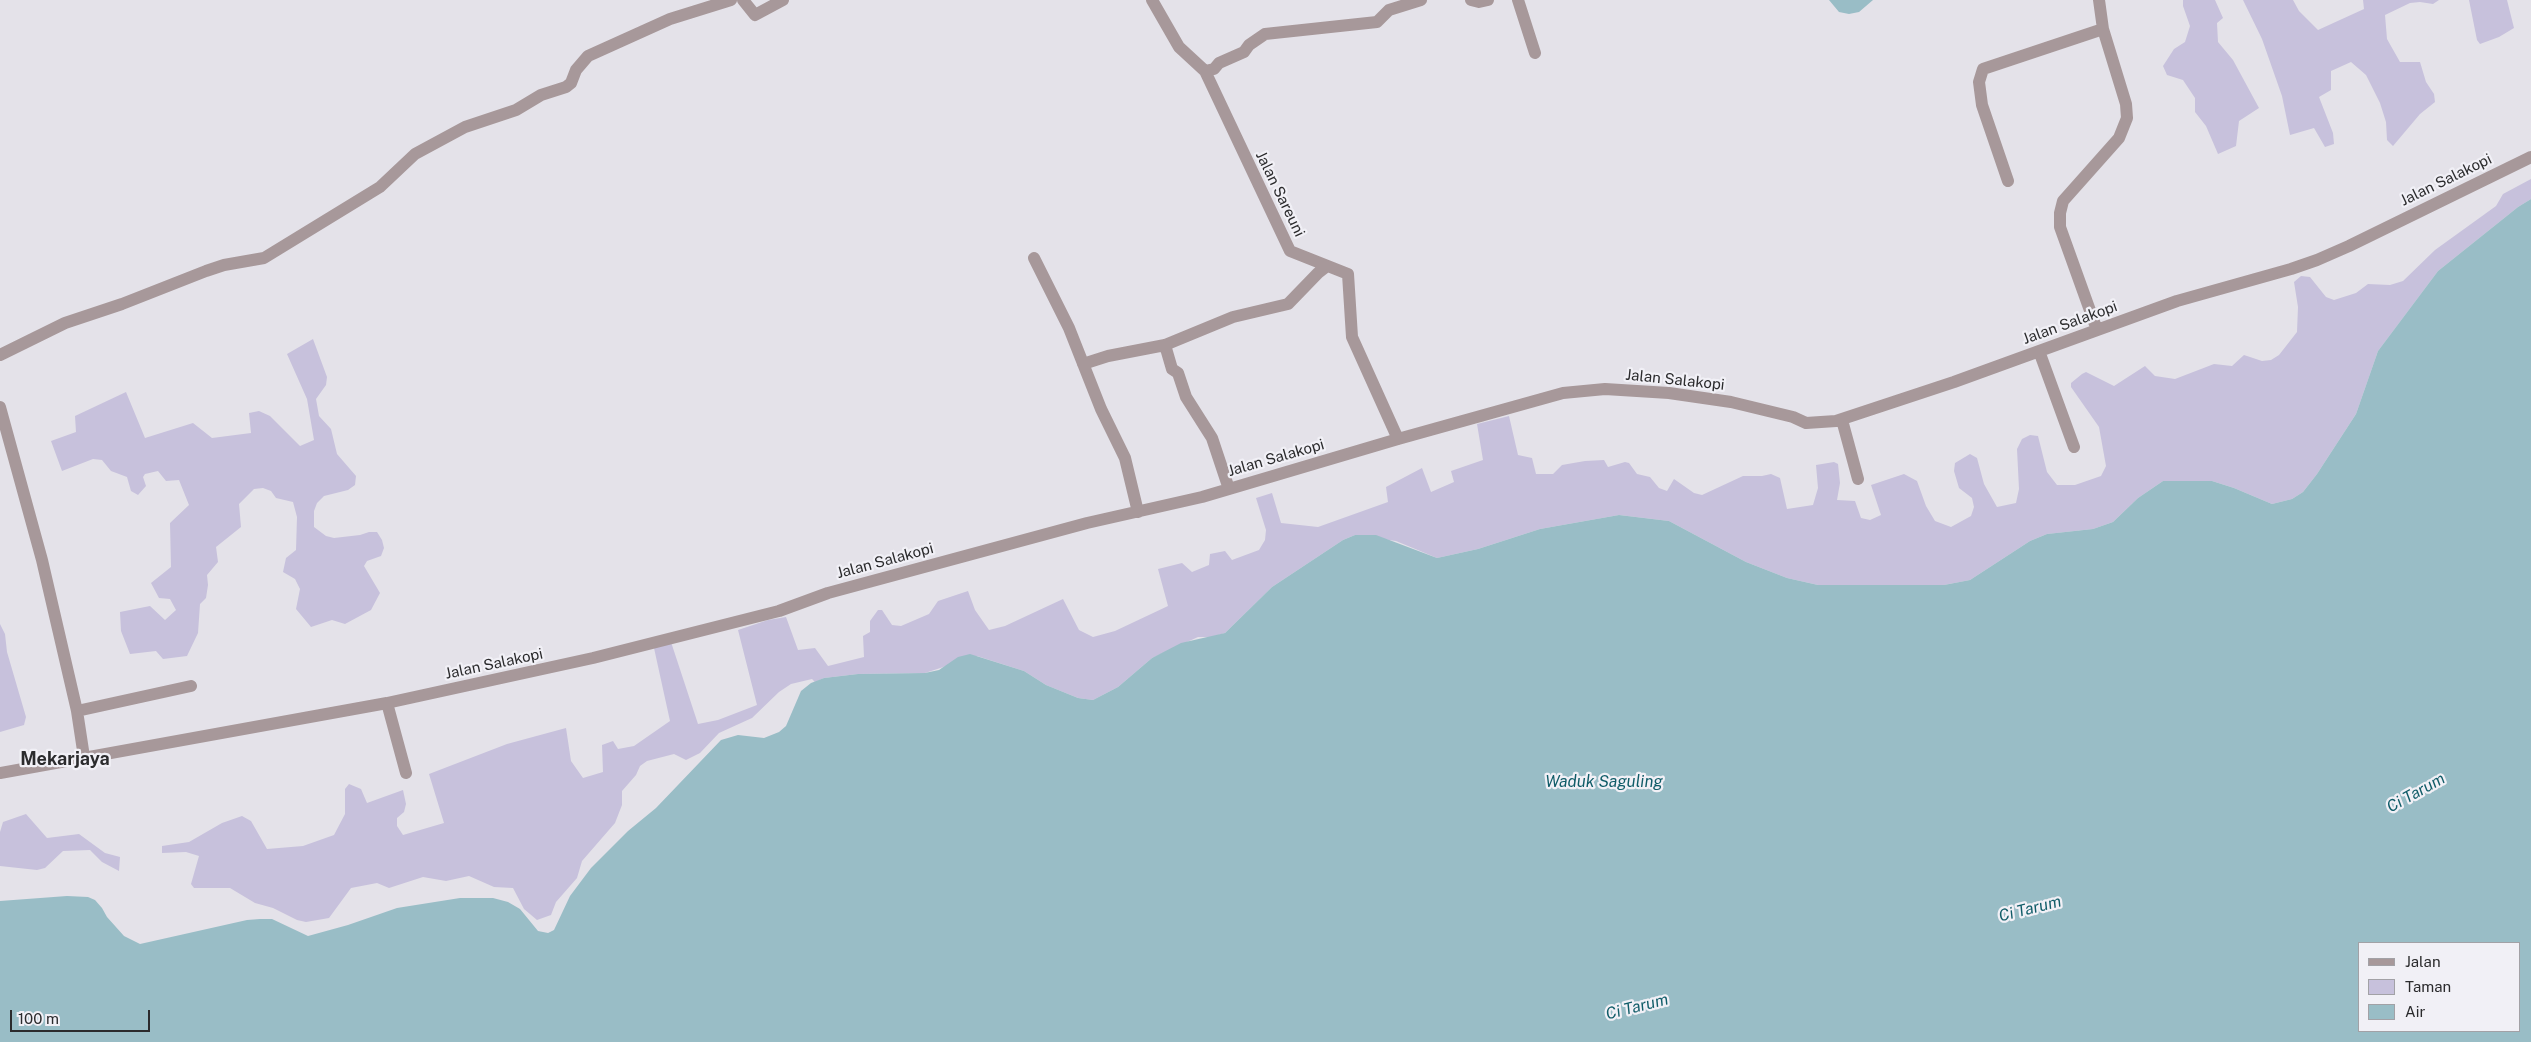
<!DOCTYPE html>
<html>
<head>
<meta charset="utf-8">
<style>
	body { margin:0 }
	#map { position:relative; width:2531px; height:1042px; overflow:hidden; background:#e4e2e9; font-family:"Public Sans",sans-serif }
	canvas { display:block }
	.legend { position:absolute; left:2358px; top:942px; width:162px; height:90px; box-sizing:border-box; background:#f1f0f6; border:1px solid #a2a1a6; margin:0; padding:6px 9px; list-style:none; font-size:15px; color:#2b2b2d }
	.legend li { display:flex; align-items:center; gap:10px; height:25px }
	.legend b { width:25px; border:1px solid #a2a1a6 }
	.scale { position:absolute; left:10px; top:1010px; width:140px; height:22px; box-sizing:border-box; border:2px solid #2b2b2d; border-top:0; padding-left:6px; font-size:15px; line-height:18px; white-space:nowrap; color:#2b2b2d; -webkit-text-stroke:4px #f1f0f6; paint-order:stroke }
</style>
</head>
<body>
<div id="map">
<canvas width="2531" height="1042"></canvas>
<ul class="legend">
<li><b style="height:6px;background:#a7989a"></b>Jalan</li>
<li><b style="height:14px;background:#c7c1dc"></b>Taman</li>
<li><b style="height:14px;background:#99bdc6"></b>Air</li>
</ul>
<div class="scale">100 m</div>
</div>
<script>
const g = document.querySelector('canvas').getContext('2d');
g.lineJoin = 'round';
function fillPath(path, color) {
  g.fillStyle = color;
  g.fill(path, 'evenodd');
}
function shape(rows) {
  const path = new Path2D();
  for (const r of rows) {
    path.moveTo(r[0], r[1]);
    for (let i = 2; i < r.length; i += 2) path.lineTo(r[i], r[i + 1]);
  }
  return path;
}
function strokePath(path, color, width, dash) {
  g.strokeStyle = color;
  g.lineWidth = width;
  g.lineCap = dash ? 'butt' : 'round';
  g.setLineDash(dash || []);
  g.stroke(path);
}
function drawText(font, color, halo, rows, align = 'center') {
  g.font = font + ' "Public Sans",sans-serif';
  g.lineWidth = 4.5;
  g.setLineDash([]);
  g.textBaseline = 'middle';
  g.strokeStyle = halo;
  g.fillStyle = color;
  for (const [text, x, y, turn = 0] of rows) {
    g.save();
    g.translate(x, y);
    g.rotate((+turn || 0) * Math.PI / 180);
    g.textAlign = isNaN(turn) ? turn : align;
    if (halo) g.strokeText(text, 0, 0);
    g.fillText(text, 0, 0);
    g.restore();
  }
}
fillPath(shape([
	[2183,0,2215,0,2223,18,2217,23,2218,42,2233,60,2259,108,2239,121,2236,146,2218,154,2206,126,2195,112,2195,98,2183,80,2167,75,2163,66,2174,49,2185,42,2190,26,2183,6],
	[2243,0,2293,0,2299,11,2318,30,2364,9,2363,0,2439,0,2433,4,2420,2,2410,3,2385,15,2387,39,2400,62,2420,62,2426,82,2434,94,2435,102,2420,114,2393,146,2387,140,2386,122,2380,103,2366,75,2351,62,2331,71,2331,90,2319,97,2333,133,2334,144,2325,147,2314,128,2290,135,2282,96,2262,39],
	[2469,0,2507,0,2514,28,2499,37,2480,44,2477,40],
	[2531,179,2531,199,2518,207,2438,271,2378,351,2356,414,2317,474,2303,492,2292,499,2272,504,2234,488,2212,481,2163,481,2138,498,2113,522,2093,529,2047,534,2030,541,1970,580,1944,585,1818,585,1787,578,1746,562,1669,521,1619,515,1540,529,1478,549,1437,558,1396,541,1355,535,1343,540,1272,587,1225,633,1212,637,1198,637,1152,658,1118,687,1093,700,1078,698,1046,685,1024,671,977,656,925,673,858,674,824,678,815,682,812,679,791,684,779,692,752,718,719,733,700,753,686,760,674,754,647,761,640,766,636,775,622,791,622,805,615,823,582,861,577,878,556,902,551,915,537,920,524,909,513,888,494,887,469,876,446,881,423,877,389,888,377,883,351,888,329,918,306,922,297,920,273,908,255,903,230,888,194,888,191,884,199,856,186,852,162,853,162,846,189,842,222,823,242,816,251,821,267,849,303,846,334,835,345,814,345,789,349,784,361,789,367,803,403,790,406,804,404,812,397,818,397,826,403,835,444,823,429,774,507,744,566,728,571,761,583,778,603,772,602,745,613,741,618,749,634,746,670,721,654,648,671,642,698,724,718,720,757,705,738,630,768,620,786,617,798,650,815,648,828,666,864,657,863,636,870,632,870,621,878,610,882,610,892,625,901,626,929,614,938,601,968,591,975,610,989,630,1005,626,1063,599,1079,630,1093,637,1115,631,1168,606,1158,569,1182,563,1192,572,1209,565,1210,554,1225,551,1232,560,1259,550,1265,540,1266,530,1256,498,1272,493,1281,523,1318,527,1388,502,1386,487,1422,468,1431,492,1454,482,1451,471,1483,460,1477,424,1509,416,1518,455,1532,458,1536,474,1553,474,1562,465,1585,461,1604,460,1608,467,1625,462,1629,463,1637,474,1650,477,1659,488,1667,491,1674,479,1694,493,1702,495,1743,476,1762,476,1771,474,1780,478,1787,509,1813,505,1818,488,1816,465,1834,462,1838,464,1840,483,1837,500,1855,501,1861,518,1870,520,1881,515,1871,485,1904,474,1917,481,1926,506,1935,521,1951,527,1971,516,1974,507,1972,498,1959,488,1954,471,1955,463,1970,454,1977,458,1984,484,1997,507,2016,503,2019,489,2017,449,2022,439,2030,435,2038,436,2047,472,2057,485,2075,485,2101,476,2106,466,2099,427,2071,387,2071,383,2082,374,2086,372,2114,386,2145,366,2155,376,2175,379,2214,364,2232,366,2244,355,2262,361,2271,360,2279,355,2297,332,2298,307,2294,282,2301,276,2310,277,2326,297,2334,300,2356,293,2368,284,2390,285,2403,281,2435,250,2496,206,2503,194],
	[313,339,327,377,326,385,316,399,319,416,331,429,337,454,356,476,355,485,348,490,324,496,317,503,314,511,314,527,326,536,334,538,360,535,369,532,377,532,382,540,384,548,381,556,367,561,364,566,380,593,371,610,345,624,332,620,311,627,296,609,300,589,295,579,283,572,286,558,296,550,297,517,293,502,276,498,271,491,263,488,254,489,239,504,241,527,216,547,218,562,207,575,208,585,206,598,200,604,198,633,187,656,163,659,156,651,130,654,121,631,120,612,150,606,165,620,176,610,170,599,159,598,151,583,171,567,170,523,189,505,179,480,166,481,158,471,145,474,143,477,146,486,138,495,131,491,127,477,111,471,102,460,93,459,62,471,51,441,76,432,75,416,126,392,145,438,193,423,212,438,251,433,249,413,259,411,270,416,300,446,314,440,307,399,287,354],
	[0,624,5,634,7,652,26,717,24,725,0,732],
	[26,814,47,838,79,834,105,853,120,857,119,871,102,862,90,850,63,851,45,868,37,870,0,866,0,832,3,822]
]), '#c7c1dc');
fillPath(shape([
	[1829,0,1873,0,1859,12,1849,14,1839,12],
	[2531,199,2531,1042,0,1042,0,901,67,896,88,897,95,900,102,908,107,917,124,936,140,944,247,920,260,919,272,919,308,936,348,925,397,908,460,898,493,898,508,902,520,909,538,931,548,933,554,930,570,896,591,868,628,831,656,808,721,740,738,735,764,738,779,732,786,726,801,691,811,683,824,678,858,674,925,673,939,670,958,657,970,654,1024,671,1046,685,1078,698,1093,700,1118,687,1152,658,1181,643,1225,633,1272,587,1343,540,1355,535,1376,535,1437,558,1478,549,1540,529,1619,515,1669,521,1746,562,1787,578,1818,585,1944,585,1970,580,2030,541,2047,534,2093,529,2113,522,2138,498,2163,481,2212,481,2234,488,2272,504,2292,499,2303,492,2317,474,2356,414,2378,351,2438,271,2518,207],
	[2520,943,2520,1031,2360,1031,2360,943]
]), '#99bdc6');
strokePath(shape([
	[743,0,755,15,783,0],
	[1152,0,1179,47,1205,71,1290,251,1348,274,1352,337,1398,439],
	[1471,0,1479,2,1488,0],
	[1518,0,1535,53],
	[1205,71,1214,69,1219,63,1244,52,1249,45,1265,34,1377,22,1389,10,1421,0],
	[2008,181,1982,105,1979,82,1983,69,2103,29],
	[1034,258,1069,328,1101,409,1125,458,1138,512],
	[2097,330,2060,227,2060,213,2063,201,2119,138,2127,118,2126,104,2103,29,2099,0],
	[1165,345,1172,369,1178,373,1186,397,1212,438,1229,489],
	[2039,351,2074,447],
	[0,355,65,323,122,304,206,271,224,265,264,258,380,187,415,154,465,127,516,110,541,95,566,87,571,83,576,70,588,56,670,19,731,0],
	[1083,364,1108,356,1165,345,1233,317,1288,304,1318,273,1327,266],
	[0,407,42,560,77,711,84,757],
	[1842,420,1858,479],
	[387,703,406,773],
	[77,711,191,686],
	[0,773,387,703,593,658,779,611,828,593,1087,523,1202,497,1398,439,1563,393,1605,389,1669,393,1731,402,1793,417,1806,423,1836,421,1954,382,2177,301,2291,269,2317,260,2349,246,2531,157]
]), '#a7989a', 12);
drawText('15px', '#2b2b2d', '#f1f0f6', [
	["Jalan Salakopi",2446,180,-26],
	["Jalan Sareuni",1280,194,64],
	["Jalan Salakopi",2070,323,-20],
	["Jalan Salakopi",1675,380,6],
	["Jalan Salakopi",1276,458,-16],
	["Jalan Salakopi",885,561,-15],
	["Jalan Salakopi",494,664,-12]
]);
drawText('italic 16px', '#105c68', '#f1f0f6', [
	["Waduk Saguling",1604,782],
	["Ci Tarum",2416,793,-29],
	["Ci Tarum",2030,909,-14],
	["Ci Tarum",1637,1007,-14]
]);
drawText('bold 18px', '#2b2b2d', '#f1f0f6', [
	["Mekarjaya",65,759]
]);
</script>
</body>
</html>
